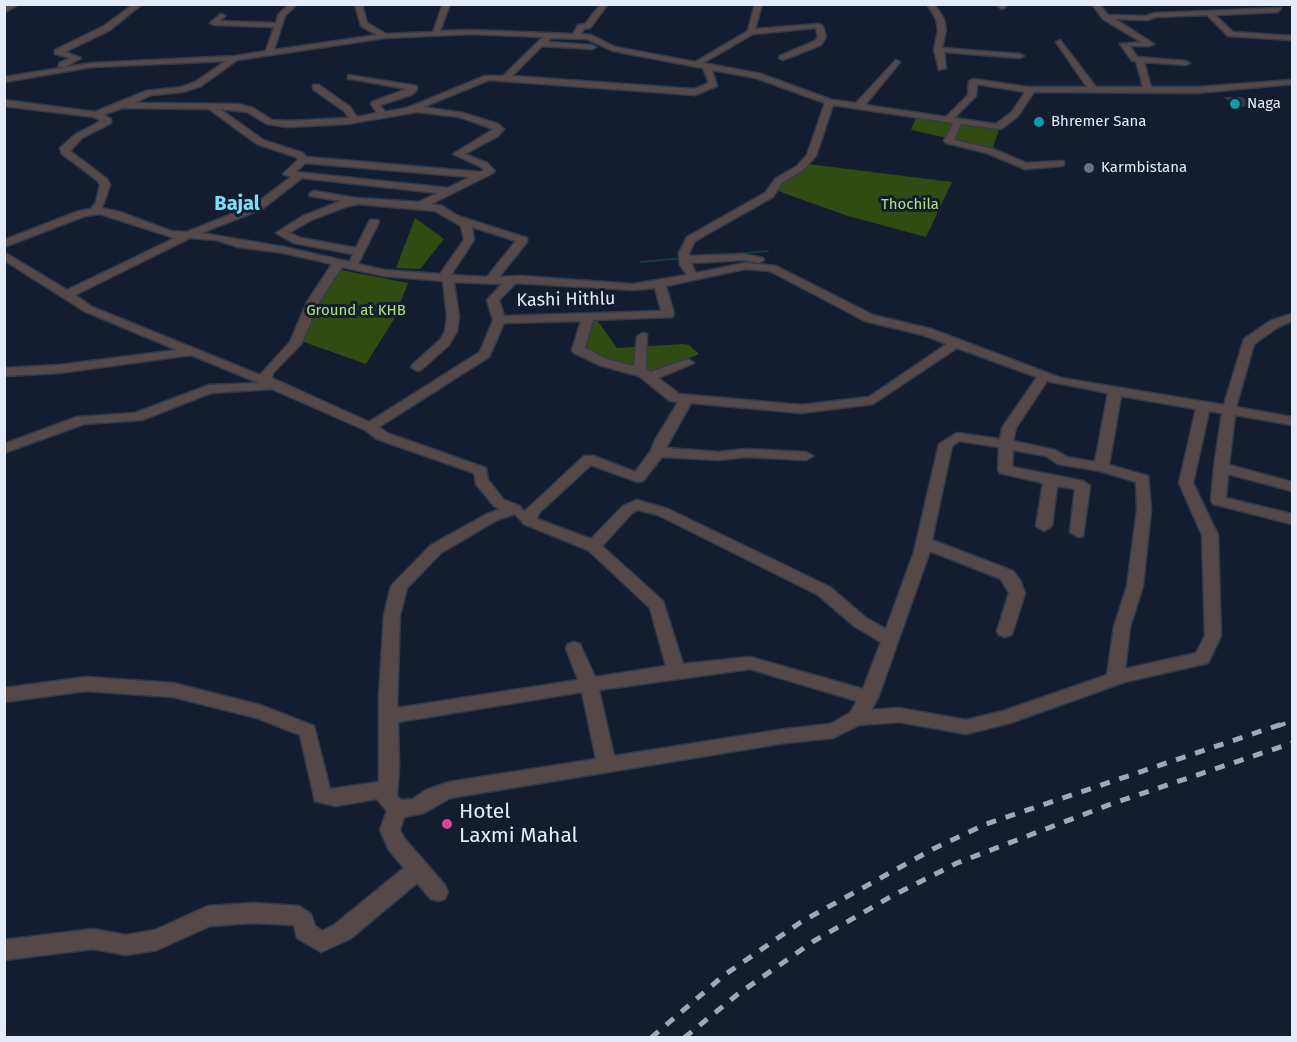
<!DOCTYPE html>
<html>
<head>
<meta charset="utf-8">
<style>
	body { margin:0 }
	#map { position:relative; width:1297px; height:1042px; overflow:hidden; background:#141d2f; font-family:"Fira Sans",sans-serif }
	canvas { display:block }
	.frame { position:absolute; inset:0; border:6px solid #e5ebf9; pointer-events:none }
</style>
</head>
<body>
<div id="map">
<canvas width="1297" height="1042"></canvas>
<div class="frame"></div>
</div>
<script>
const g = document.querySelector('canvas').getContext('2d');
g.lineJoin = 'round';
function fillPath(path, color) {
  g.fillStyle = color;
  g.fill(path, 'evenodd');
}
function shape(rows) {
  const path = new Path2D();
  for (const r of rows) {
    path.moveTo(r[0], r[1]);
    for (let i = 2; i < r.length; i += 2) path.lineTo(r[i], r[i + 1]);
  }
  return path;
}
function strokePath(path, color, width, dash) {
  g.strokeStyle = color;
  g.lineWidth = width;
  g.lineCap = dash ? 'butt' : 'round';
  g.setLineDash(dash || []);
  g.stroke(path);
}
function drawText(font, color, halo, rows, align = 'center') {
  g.font = font + ' "Fira Sans",sans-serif';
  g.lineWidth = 6;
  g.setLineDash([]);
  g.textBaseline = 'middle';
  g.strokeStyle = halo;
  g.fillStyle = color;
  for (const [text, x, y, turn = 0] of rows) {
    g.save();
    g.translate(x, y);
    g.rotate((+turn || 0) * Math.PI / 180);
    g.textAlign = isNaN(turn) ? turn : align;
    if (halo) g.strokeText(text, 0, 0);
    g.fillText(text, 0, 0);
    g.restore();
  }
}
fillPath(shape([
	[916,118,999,129,993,148,911,130],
	[808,164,952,182,926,237,848,216,778,191,780,184],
	[415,218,444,239,420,269,396,268],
	[336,269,408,283,394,319,366,364,301,341],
	[589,320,597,320,617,348,683,344,689,345,699,354,671,366,654,371,643,370,584,352]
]), '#314c12');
strokePath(shape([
	[724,255,768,251],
	[641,262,684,258]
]), '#133c3e', 2);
fillPath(shape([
	[1223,97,1242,97,1256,106,1237,107]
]), '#303a4f');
const minor = shape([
	[10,4,19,4,4,13,4,8,10,4],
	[134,4,142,4,110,30,65,52,81,58,65,67,59,67,59,63,70,58,55,54,55,50,104,26,134,4],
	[285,4,296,5,285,16,274,50,377,35,361,26,355,4,362,4,367,23,386,34,433,32,443,4,450,4,440,31,472,30,573,34,578,25,585,24,601,4,608,4,590,28,584,29,581,34,591,35,615,47,695,62,748,31,755,4,762,4,755,29,819,24,823,26,826,37,821,45,783,60,779,58,780,56,815,41,818,37,816,28,753,34,703,63,761,74,832,100,856,103,896,60,900,62,865,105,946,117,968,95,969,81,973,79,1028,87,1087,87,1056,42,1060,40,1096,87,1143,87,1136,61,1132,61,1120,44,1141,42,1103,19,1092,4,1099,4,1108,15,1146,16,1155,13,1281,8,1278,12,1215,15,1233,32,1292,36,1292,40,1228,36,1207,15,1156,17,1147,20,1115,19,1154,44,1150,46,1130,46,1137,57,1186,61,1190,63,1186,65,1144,62,1151,87,1197,87,1292,80,1292,84,1197,93,1034,92,1018,116,1001,129,961,124,954,140,993,149,1026,163,1064,161,1064,165,1061,166,1025,169,987,153,946,143,944,141,953,123,833,105,816,156,803,170,782,183,773,197,695,241,689,253,690,256,744,254,763,258,764,260,759,263,744,260,691,263,696,273,745,263,776,266,873,315,931,329,1061,378,1224,405,1244,339,1270,321,1292,314,1292,321,1278,327,1254,344,1236,407,1292,417,1292,425,1235,415,1229,465,1292,482,1292,491,1228,474,1226,498,1292,514,1292,524,1213,504,1211,501,1214,467,1222,413,1209,411,1193,483,1218,535,1221,636,1208,663,1125,682,1010,723,966,734,899,722,859,725,833,738,785,743,450,798,424,813,404,817,400,830,404,838,445,885,448,892,445,899,438,901,431,899,417,883,350,939,321,952,297,938,294,925,254,923,210,926,157,950,126,955,93,949,4,960,4,940,93,929,126,935,155,930,208,906,254,903,299,906,311,914,315,926,322,931,334,925,404,868,389,850,380,830,387,811,377,799,335,806,315,801,300,735,257,718,173,697,86,691,4,702,4,688,86,677,173,683,260,705,314,726,330,789,379,782,379,695,384,615,391,586,431,545,487,514,500,509,494,506,476,484,474,473,377,439,365,430,272,389,211,393,142,420,84,424,4,453,4,444,77,417,135,413,209,385,259,383,191,355,59,373,4,376,4,368,59,365,177,350,84,311,4,260,4,252,67,290,175,238,100,214,85,216,4,247,4,240,79,211,91,209,96,202,100,185,98,181,62,154,60,148,76,134,101,121,94,117,4,106,4,100,95,112,146,91,182,87,195,82,226,61,92,67,4,82,4,77,92,63,235,56,266,51,274,27,214,25,210,23,221,14,225,16,220,21,276,23,278,15,287,6,285,4],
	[472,34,543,37,503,76,485,76,407,108,385,112,380,105,411,95,417,90,417,86,348,75,348,79,351,79,407,89,372,102,371,104,377,113,357,117,350,107,319,85,313,85,313,89,344,111,349,118,347,118,287,121,272,120,253,108,238,104,135,103,151,95,183,92,201,86,237,60,385,38,472,34],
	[551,38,587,39,613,51,703,68,709,83,694,89,512,76,542,46,592,49,596,47,592,45,547,42,551,38],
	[712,70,756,78,825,103,807,155,797,166,775,179,765,193,687,237,679,253,680,265,687,275,633,284,521,276,499,277,527,242,527,238,458,216,442,206,431,204,493,173,495,171,487,163,465,154,498,136,504,129,498,124,463,113,423,107,489,80,695,95,717,86,712,70],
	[977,84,1025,92,1012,112,996,124,954,118,976,96,977,84],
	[122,108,209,109,257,144,296,157,298,160,283,174,291,177,254,205,187,232,171,231,120,212,102,208,110,185,107,179,70,151,82,138,111,123,111,119,103,115,122,108],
	[220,109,247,112,267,124,287,127,347,124,417,112,459,117,494,129,453,154,481,167,484,170,481,172,306,157,303,153,263,140,220,109],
	[305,163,470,177,448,188,296,172,305,163],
	[302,178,438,193,419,202,356,198,314,191,309,194,310,196,341,201,303,216,276,233,294,243,353,254,350,262,284,247,201,233,262,209,302,178],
	[358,204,435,211,461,226,464,240,440,274,384,270,358,264,379,222,378,220,370,220,356,248,301,238,289,233,311,220,345,207,358,204],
	[472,227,516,241,487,277,451,275,474,240,472,227],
	[190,238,216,240,238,247,284,253,332,264,307,302,290,342,260,375,92,307,75,295,190,238],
	[342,267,384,276,443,281,447,317,445,331,440,340,413,364,411,367,417,371,421,370,449,345,457,331,459,317,454,282,502,284,487,300,493,320,480,352,369,422,272,378,273,373,302,343,319,302,342,267],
	[745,269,770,271,865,321,923,335,947,344,869,397,801,405,679,394,658,378,694,363,688,359,650,372,646,368,647,334,643,333,637,337,634,366,607,359,585,348,593,320,672,317,674,314,666,286,745,269],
	[516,283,633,290,655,288,661,311,504,316,499,300,516,283],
	[581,321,572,350,574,353,599,365,639,376,670,401,678,402,654,442,651,451,635,472,594,456,584,456,525,511,522,510,520,506,504,500,488,480,486,468,387,433,379,427,489,357,504,323,581,321],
	[957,348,1037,377,1002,428,1000,439,957,433,939,444,914,552,886,629,866,618,830,587,668,509,637,500,632,502,623,506,591,539,537,519,539,513,591,465,638,482,643,481,662,457,719,460,745,457,806,460,813,456,806,452,745,449,719,452,666,448,691,403,801,413,873,404,957,348],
	[1047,381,1108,393,1095,462,1067,457,1055,450,1013,441,1016,428,1047,381],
	[1121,396,1196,409,1179,483,1202,535,1205,636,1196,653,1125,669,1130,627,1143,586,1151,510,1148,476,1109,465,1121,396],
	[959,441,999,447,998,470,1000,473,1043,483,1036,526,1044,531,1052,526,1057,486,1075,489,1070,532,1078,537,1083,536,1090,486,1083,481,1012,467,1013,450,1046,456,1058,464,1100,471,1136,482,1137,510,1127,586,1114,627,1107,675,1003,711,966,720,899,708,871,710,878,698,930,551,1001,579,1009,593,997,631,999,635,1005,637,1011,635,1013,631,1025,593,1021,582,1013,571,932,540,952,446,959,441],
	[638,510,658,515,818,595,854,626,881,642,863,689,750,657,683,664,663,601,602,546,633,512,638,510],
	[515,514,524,524,588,550,650,608,666,666,595,677,580,644,574,642,568,644,566,648,578,680,397,708,400,615,407,588,441,553,497,520,515,514],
	[750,669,857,701,850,713,830,724,785,729,614,756,599,690,750,669],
	[582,692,596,759,449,782,426,790,413,799,401,800,397,796,399,767,398,722,582,692],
	[927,4,934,4,944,19,946,30,942,48,1020,54,1024,56,1020,58,944,52,946,68,939,70,934,50,938,30,936,19,927,4],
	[995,4,1003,4,1006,7,1002,9,995,4]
]);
strokePath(minor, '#313a4b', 3);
fillPath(minor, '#554848');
strokePath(shape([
	[1278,726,1292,721]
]), '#a0a7b6', 4, [8, 8]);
strokePath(shape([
	[651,1038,723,976,801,922,933,849,986,824,1282,724],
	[684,1038,738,994,814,941,890,897,957,863,1111,804,1292,743]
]), '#a0a7b6', 5, [10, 10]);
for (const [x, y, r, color] of [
	[1235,104,6,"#0f9aa8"],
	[1039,122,6,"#0f9aa8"],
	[1089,168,6,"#6b7280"],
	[447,824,6,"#d1479c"]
]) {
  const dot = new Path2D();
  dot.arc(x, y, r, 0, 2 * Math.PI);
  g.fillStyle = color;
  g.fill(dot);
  strokePath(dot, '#141d2f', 2);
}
drawText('15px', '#e5ebf9', '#141d2f', [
	["Naga",1247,104],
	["Bhremer Sana",1051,122],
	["Karmbistana",1101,168]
], 'left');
drawText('15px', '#aee27c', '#141d2f', [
	["Thochila",910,205],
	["Ground at KHB",356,311]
]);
drawText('18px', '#e5ebf9', '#141d2f', [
	["Kashi Hithlu",566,300,-1]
]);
drawText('bold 20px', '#7be0f7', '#141d2f', [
	["Bajal",237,204]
]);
drawText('21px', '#e5ebf9', '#141d2f', [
	["Hotel",459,812],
	["Laxmi Mahal",459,836]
], 'left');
</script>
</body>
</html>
